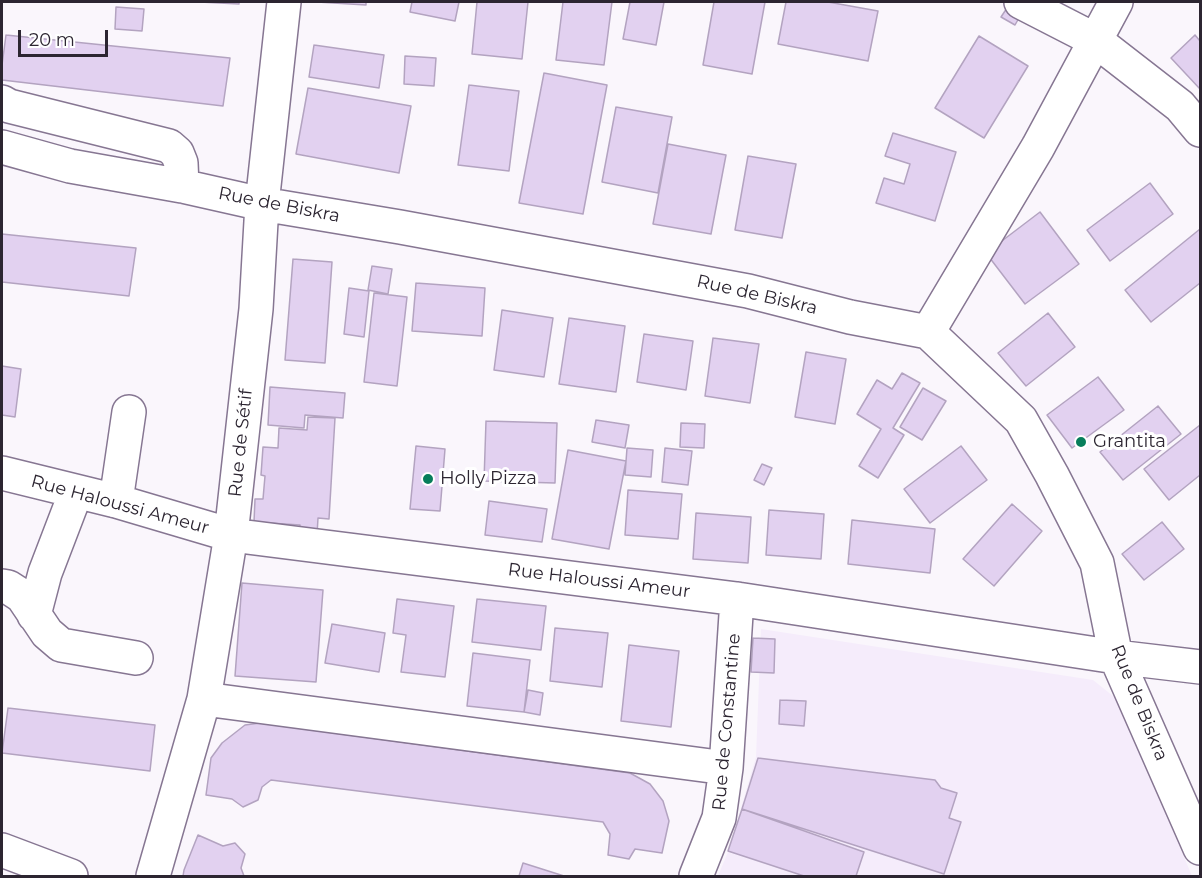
<!DOCTYPE html>
<html>
<head>
<meta charset="utf-8">
<style>
	body { margin:0 }
	#map { position:relative; width:1202px; height:878px; overflow:hidden; background:#faf6fc; font-family:Montserrat,sans-serif }
	canvas { display:block }
	.frame { position:absolute; inset:0; border:3px solid #2c2531; pointer-events:none }
	.scale { position:absolute; left:18px; top:30px; width:90px; height:27px; box-sizing:border-box; border:3px solid #2c2531; border-top:0; padding-left:8px; font-size:18px; line-height:21px; white-space:nowrap; color:#2c2531; -webkit-text-stroke:4px #fff; paint-order:stroke }
</style>
</head>
<body>
<div id="map">
<canvas width="1202" height="878"></canvas>
<div class="frame"></div>
<div class="scale">20 m</div>
</div>
<script>
const g = document.querySelector('canvas').getContext('2d');
g.lineJoin = 'round';
function fillPath(path, color) {
  g.fillStyle = color;
  g.fill(path, 'evenodd');
}
function shape(rows) {
  const path = new Path2D();
  for (const r of rows) {
    path.moveTo(r[0], r[1]);
    for (let i = 2; i < r.length; i += 2) path.lineTo(r[i], r[i + 1]);
  }
  return path;
}
function strokePath(path, color, width, dash) {
  g.strokeStyle = color;
  g.lineWidth = width;
  g.lineCap = dash ? 'butt' : 'round';
  g.setLineDash(dash || []);
  g.stroke(path);
}
function drawText(font, color, halo, rows, align = 'center') {
  g.font = font + ' Montserrat,sans-serif';
  g.lineWidth = 6;
  g.setLineDash([]);
  g.textBaseline = 'middle';
  g.strokeStyle = halo;
  g.fillStyle = color;
  for (const [text, x, y, turn = 0] of rows) {
    g.save();
    g.translate(x, y);
    g.rotate((+turn || 0) * Math.PI / 180);
    g.textAlign = isNaN(turn) ? turn : align;
    if (halo) g.strokeText(text, 0, 0);
    g.fillText(text, 0, 0);
    g.restore();
  }
}
fillPath(shape([
	[761,629,1093,680,1118,700,1192,876,718,876,728,852,756,757]
]), '#f5ecfb');
const building = shape([
	[200,2,239,2,239,4,200,2],
	[317,2,366,2,366,5,317,2],
	[412,2,459,2,455,21,410,12,412,2],
	[477,2,528,2,522,59,472,54,477,2],
	[563,2,612,2,604,65,556,60,563,2],
	[630,2,664,2,656,45,623,39,630,2],
	[714,2,765,2,752,74,703,65,714,2],
	[786,2,828,2,878,11,868,61,778,44,786,2],
	[1011,2,1024,9,1015,25,1001,17,1011,2],
	[116,7,144,9,142,31,115,29,116,7],
	[6,35,230,58,223,106,2,80,2,65,6,35],
	[1195,35,1200,41,1200,89,1171,58,1195,35],
	[979,36,1028,66,984,138,935,108,979,36],
	[314,45,384,55,379,88,309,77,314,45],
	[405,56,436,58,434,86,404,84,405,56],
	[544,73,607,85,583,214,519,203,544,73],
	[469,85,519,91,509,171,458,165,469,85],
	[308,88,411,106,399,173,296,154,308,88],
	[616,107,672,117,658,193,602,182,616,107],
	[893,133,956,152,935,221,876,203,884,178,904,184,910,164,885,156,893,133],
	[668,144,726,155,711,234,653,224,668,144],
	[748,156,796,164,782,238,735,230,748,156],
	[1150,183,1173,214,1110,261,1087,230,1150,183],
	[1040,212,1079,264,1025,304,986,253,1040,212],
	[1200,229,1200,283,1151,322,1125,290,1200,229],
	[2,234,136,248,129,296,2,282,2,234],
	[293,259,332,262,325,363,285,360,293,259],
	[372,266,392,269,388,294,368,290,372,266],
	[416,283,485,288,482,336,412,331,416,283],
	[349,288,369,291,364,337,344,334,349,288],
	[374,293,407,297,397,386,364,382,374,293],
	[502,310,553,318,544,377,494,370,502,310],
	[1048,313,1075,347,1026,386,998,353,1048,313],
	[569,318,625,326,616,392,559,384,569,318],
	[644,334,693,341,686,390,637,382,644,334],
	[713,338,759,344,750,403,705,396,713,338],
	[806,352,846,359,835,424,795,417,806,352],
	[2,366,21,369,15,417,2,415,2,366],
	[902,373,920,383,893,428,904,435,878,478,859,466,881,429,857,414,877,380,892,389,902,373],
	[1098,377,1124,410,1072,448,1047,415,1098,377],
	[270,387,345,393,343,418,305,415,304,428,268,425,270,387],
	[923,388,946,401,922,440,900,427,923,388],
	[1158,406,1181,434,1123,480,1100,452,1158,406],
	[308,417,335,418,329,519,318,518,317,535,299,534,300,525,254,522,255,499,263,499,265,476,261,475,263,447,278,448,279,428,307,430,308,417],
	[596,420,629,425,625,448,592,442,596,420],
	[486,421,557,423,555,483,484,481,486,421],
	[681,423,705,424,704,448,680,447,681,423],
	[1200,425,1200,475,1169,500,1144,469,1200,425],
	[416,446,445,449,440,511,410,509,416,446],
	[961,446,987,480,930,523,904,489,961,446],
	[627,448,653,450,651,477,625,475,627,448],
	[665,448,692,451,688,485,662,482,665,448],
	[568,450,626,461,609,549,552,539,568,450],
	[762,464,772,468,764,485,754,480,762,464],
	[628,490,682,494,678,539,625,535,628,490],
	[489,501,547,509,542,542,485,535,489,501],
	[1012,504,1042,531,994,586,963,559,1012,504],
	[769,510,824,514,821,559,766,555,769,510],
	[696,513,751,517,748,563,693,559,696,513],
	[852,520,935,529,930,573,848,564,852,520],
	[1162,522,1184,549,1144,580,1122,554,1162,522],
	[242,583,323,590,316,682,235,676,242,583],
	[397,599,454,606,445,677,401,672,406,635,393,633,397,599],
	[477,599,546,606,541,650,472,642,477,599],
	[332,624,385,633,379,672,325,663,332,624],
	[555,628,608,633,602,687,550,681,555,628],
	[753,638,775,639,774,673,751,672,753,638],
	[629,645,679,651,671,727,621,721,629,645],
	[473,653,530,660,524,712,467,706,473,653],
	[528,690,543,693,540,715,524,712,528,690],
	[780,700,806,701,804,726,779,724,780,700],
	[8,708,155,725,150,771,2,753,8,708],
	[260,723,630,773,650,784,663,801,669,821,662,853,635,849,629,859,608,855,610,834,603,822,271,780,262,787,258,800,243,807,232,799,206,795,211,758,222,743,245,725,260,723],
	[758,758,935,780,941,788,957,793,949,818,961,822,944,874,742,809,758,758],
	[742,809,864,852,856,876,804,876,728,851,742,809],
	[198,835,223,846,235,843,245,854,241,868,244,876,183,876,184,870,198,835],
	[523,863,564,876,519,876,523,863]
]);
fillPath(building, '#e2d1f0');
strokePath(building, '#b3a3c0', 1.5);
const minor = shape([
	[1021,2,1095,40,1180,106,1200,130],
	[2,102,9,106,169,146,177,153,181,163,182,186],
	[2,147,70,166,182,186,262,204,400,227,748,291,850,317,928,332,1021,420,1052,475,1097,563,1116,657,1200,848],
	[928,332,1038,147,1116,2],
	[2,473,116,501,231,535,737,599,1116,657,1200,667],
	[116,501,129,412],
	[2,586,8,587,22,596,47,633,61,645,136,658],
	[34,615,45,573,76,492],
	[204,699,726,768],
	[2,850,71,876],
	[153,876,204,699,231,535,256,309,262,204,284,2],
	[696,876,719,818,726,768,737,599]
]);
strokePath(minor, '#867692', 36);
strokePath(minor, '#fff', 33);
for (const [x, y, r, color] of [
	[1081,442,6,"#077d5b"],
	[428,479,6,"#077d5b"]
]) {
  const dot = new Path2D();
  dot.arc(x, y, r, 0, 2 * Math.PI);
  g.fillStyle = color;
  g.fill(dot);
  strokePath(dot, '#fff', 2);
}
drawText('18px', '#2c2531', '#fff', [
	["Rue de Biskra",279,205,11],
	["Rue de Biskra",757,295,13],
	["Rue de Sétif",241,443,-84],
	["Rue Haloussi Ameur",120,505,15],
	["Rue Haloussi Ameur",599,581,7],
	["Rue de Biskra",1139,703,68],
	["Rue de Constantine",727,722,-85]
]);
drawText('18px', '#2c2531', '#fff', [
	["Grantita",1093,442],
	["Holly Pizza",440,479]
], 'left');
</script>
</body>
</html>
